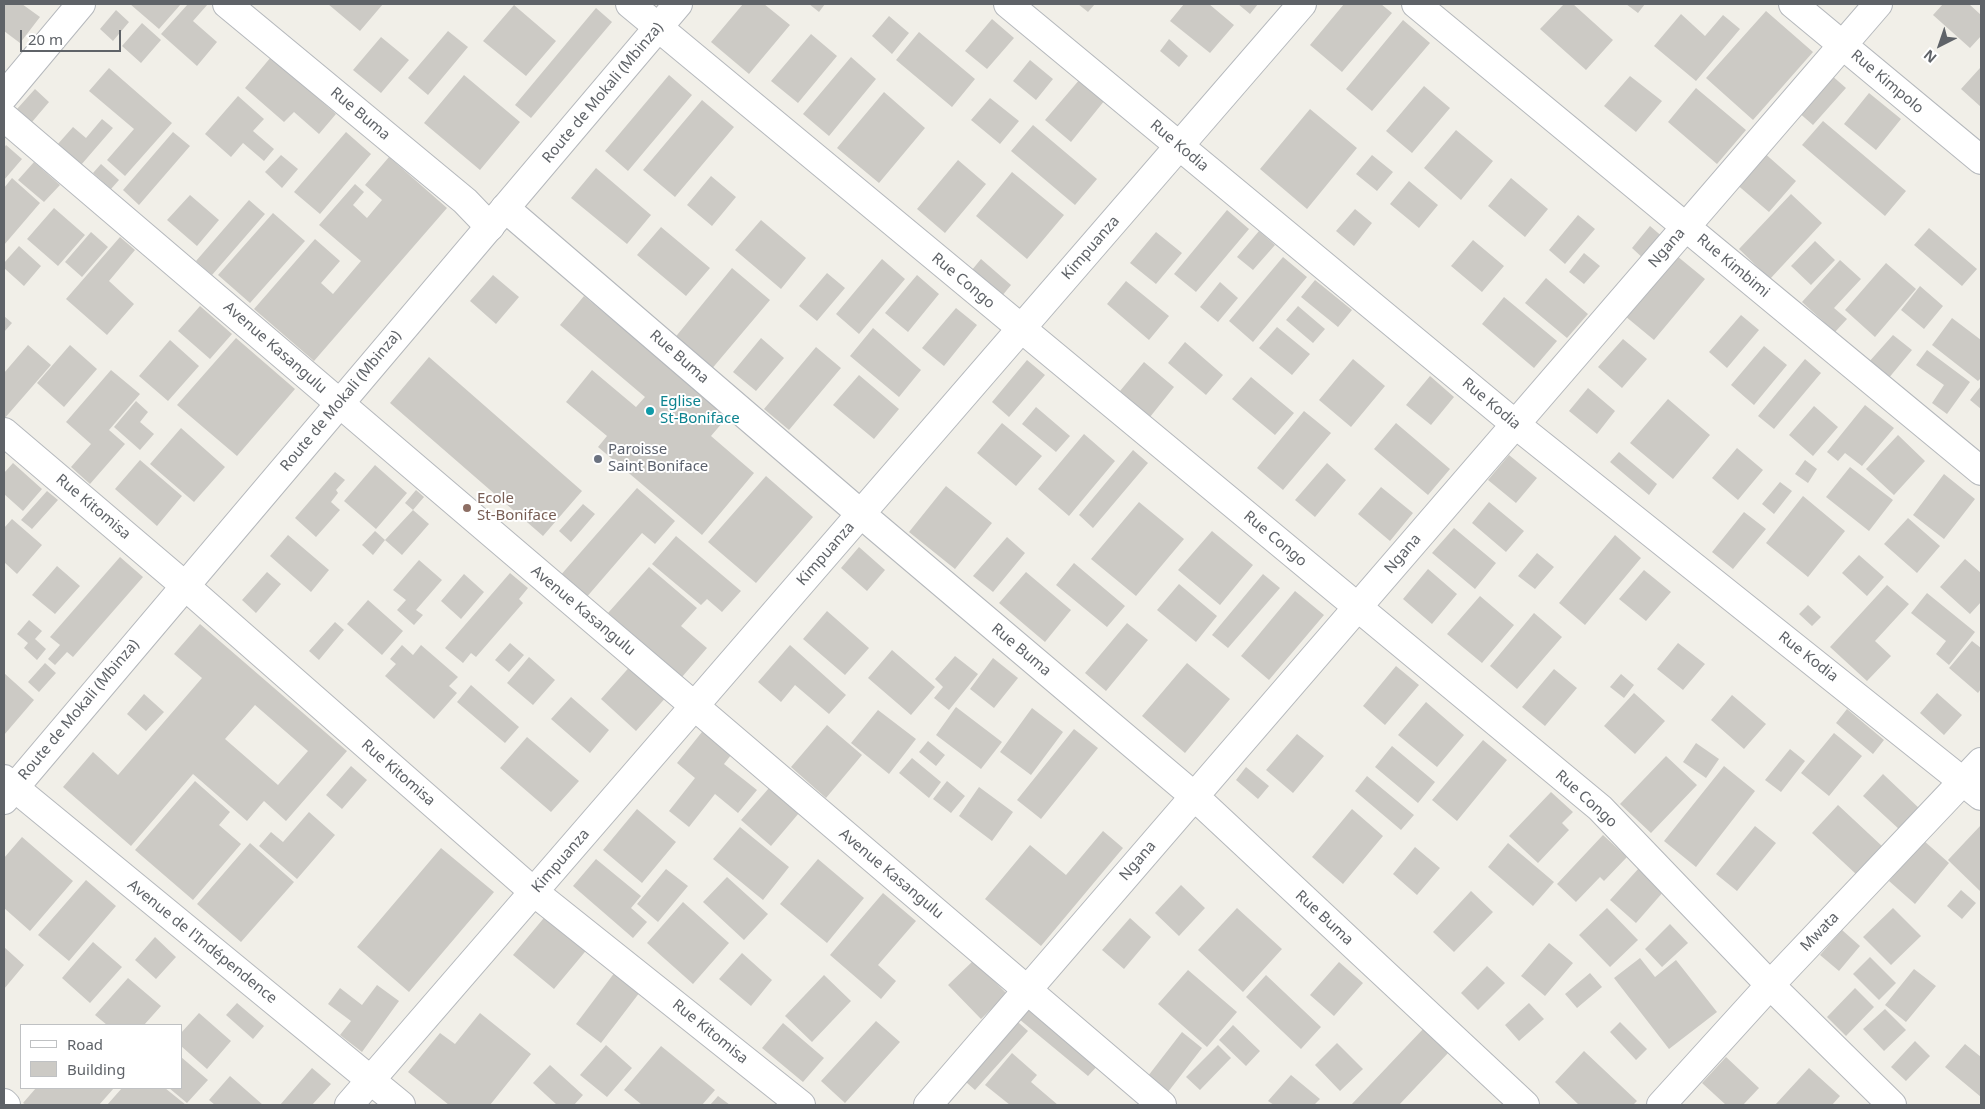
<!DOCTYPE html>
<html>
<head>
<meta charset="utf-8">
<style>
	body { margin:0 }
	#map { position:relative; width:1985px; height:1109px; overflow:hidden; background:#f1efe8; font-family:"Noto Sans",sans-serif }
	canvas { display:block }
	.frame { position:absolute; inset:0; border:5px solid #5f6368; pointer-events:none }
	.legend { position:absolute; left:20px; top:1024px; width:162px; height:65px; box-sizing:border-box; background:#fff; border:1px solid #bfc1c3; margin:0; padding:6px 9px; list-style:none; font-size:15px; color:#5f6368 }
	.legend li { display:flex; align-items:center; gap:10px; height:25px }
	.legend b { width:25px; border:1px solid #bfc1c3 }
	.north { position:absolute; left:1915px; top:20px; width:50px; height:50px; -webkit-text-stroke:4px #fff; paint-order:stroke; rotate:221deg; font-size:14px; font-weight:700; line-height:20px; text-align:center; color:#5f6368 }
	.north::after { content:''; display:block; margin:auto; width:18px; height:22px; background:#5f6368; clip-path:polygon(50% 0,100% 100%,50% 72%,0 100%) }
	.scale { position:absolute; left:20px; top:30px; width:101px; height:22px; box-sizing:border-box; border:2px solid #5f6368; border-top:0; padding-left:6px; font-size:15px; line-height:18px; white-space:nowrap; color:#5f6368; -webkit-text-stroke:4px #fff; paint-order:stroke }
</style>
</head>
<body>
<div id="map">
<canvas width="1985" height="1109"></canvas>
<div class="frame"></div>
<ul class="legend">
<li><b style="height:6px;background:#fff"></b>Road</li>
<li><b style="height:14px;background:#cccac5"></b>Building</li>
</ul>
<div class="north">N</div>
<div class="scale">20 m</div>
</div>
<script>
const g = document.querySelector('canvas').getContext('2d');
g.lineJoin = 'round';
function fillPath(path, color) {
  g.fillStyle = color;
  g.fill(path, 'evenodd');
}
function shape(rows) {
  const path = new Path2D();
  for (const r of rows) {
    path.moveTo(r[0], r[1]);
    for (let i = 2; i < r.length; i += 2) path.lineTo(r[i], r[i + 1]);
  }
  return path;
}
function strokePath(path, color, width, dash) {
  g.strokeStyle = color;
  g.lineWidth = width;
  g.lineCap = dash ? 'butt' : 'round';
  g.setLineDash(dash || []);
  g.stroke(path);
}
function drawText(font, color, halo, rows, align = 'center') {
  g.font = font + ' "Noto Sans",sans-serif';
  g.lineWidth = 4;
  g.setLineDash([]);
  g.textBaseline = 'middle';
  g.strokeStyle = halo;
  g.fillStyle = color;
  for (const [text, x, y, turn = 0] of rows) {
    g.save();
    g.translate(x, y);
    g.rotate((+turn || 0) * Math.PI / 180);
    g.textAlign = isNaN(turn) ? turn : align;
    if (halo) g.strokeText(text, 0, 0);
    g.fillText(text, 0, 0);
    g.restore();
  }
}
fillPath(shape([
	[4,4,22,4,40,17,20,43,4,31],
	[130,4,181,4,159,29],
	[188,4,208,4,193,21,217,42,197,66,161,34],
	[328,4,383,4,360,31],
	[743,4,764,4,790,25,749,74,711,42],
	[809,4,825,4,819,12],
	[1078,4,1095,4,1088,12],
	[1184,4,1209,4,1234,25,1210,53,1170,21],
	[1238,4,1258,4,1250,14],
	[1344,4,1381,4,1392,13,1342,72,1310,45],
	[1564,4,1573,4,1613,40,1586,70,1540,29],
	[1626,4,1645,4,1638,13],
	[1943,4,1969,4,1981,15,1981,36,1970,48,1933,15],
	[514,5,556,41,526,76,483,41],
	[596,8,612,22,531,118,515,105],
	[116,10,129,22,113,41,100,29],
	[1766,11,1813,52,1753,120,1706,78],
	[1681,14,1705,36,1723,15,1740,29,1696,81,1654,46],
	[889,16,909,33,892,54,872,36],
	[992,19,1014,38,987,69,965,51],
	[1403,20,1430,43,1372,111,1346,89],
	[142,23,161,40,141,63,122,46],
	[448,31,468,47,428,95,408,78],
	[919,32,975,79,952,107,896,60],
	[811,34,837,56,798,103,771,81],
	[381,37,409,60,381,93,353,70],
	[1169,39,1188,56,1179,67,1160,51],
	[271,57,336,114,319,134,294,112,284,122,245,88],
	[851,57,876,79,829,136,803,114],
	[1030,60,1053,79,1036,100,1013,81],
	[109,68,172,123,125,176,107,160,134,129,89,91],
	[1980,68,1981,70,1981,107,1961,89],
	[1830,74,1846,88,1813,125,1797,111],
	[464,75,520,122,480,170,424,123],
	[669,75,692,95,628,171,605,151],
	[1630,76,1662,101,1636,132,1604,106],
	[1080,79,1105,100,1071,142,1045,120],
	[1424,86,1450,108,1412,153,1386,131],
	[1696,88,1746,130,1717,164,1668,122],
	[35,89,49,102,32,122,17,109],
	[884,92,925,128,879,183,837,148],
	[1869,93,1901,119,1876,150,1844,124],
	[238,96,264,119,253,131,274,149,264,161,243,143,231,157,205,134],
	[990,98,1019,121,1000,144,971,120],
	[702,100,734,127,675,197,643,170],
	[1310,109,1357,148,1307,209,1260,169],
	[102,119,113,128,81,165,57,145,73,127,86,138],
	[1823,121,1906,191,1885,216,1802,145],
	[1033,125,1097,179,1075,205,1011,151],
	[1456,130,1493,161,1461,200,1424,168],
	[173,132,190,146,139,205,123,190],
	[346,132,371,154,320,214,294,192],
	[6,145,22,159,4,180,4,148],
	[1762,151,1796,181,1769,212,1735,183],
	[281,155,298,169,282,188,265,172],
	[1372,155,1393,172,1377,191,1356,174],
	[389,157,447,208,314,361,254,309,315,239,340,261,321,283,333,294,361,261,319,225,355,184,364,192,353,205,367,218,382,200,365,185],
	[958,160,986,184,945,233,917,209],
	[34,162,60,185,44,202,18,180],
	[101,164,119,180,111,189,93,173],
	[596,168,651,215,627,244,571,198],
	[1012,172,1064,215,1027,259,976,216],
	[711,176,736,197,712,226,687,205],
	[12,178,40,203,4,245,4,188],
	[1511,178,1548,209,1525,237,1488,206],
	[1409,181,1438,205,1419,228,1390,204],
	[1791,194,1822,223,1770,279,1739,249],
	[190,195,219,220,197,246,167,220],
	[249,200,265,214,212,275,196,261],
	[54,208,85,235,58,266,27,239],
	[1355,209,1372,223,1354,246,1336,231],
	[1227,210,1249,229,1196,292,1174,274],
	[273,213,305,241,250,303,218,275],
	[1578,215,1595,229,1565,264,1549,250],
	[761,220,806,258,781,289,735,250],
	[1650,226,1665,239,1646,261,1632,248],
	[661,227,710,268,686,296,637,255],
	[1929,228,1977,269,1962,286,1914,245],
	[1259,231,1275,245,1253,270,1237,257],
	[91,232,108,247,82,277,65,262],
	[1156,232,1182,253,1156,284,1130,263],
	[120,237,135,250,109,281,134,304,107,335,66,299],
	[1473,240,1504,266,1482,292,1451,266],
	[1815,241,1835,260,1811,285,1791,266],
	[19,246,41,266,24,286,4,268,4,263],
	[1584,253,1600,266,1584,284,1569,272],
	[1677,256,1705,279,1654,340,1625,316],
	[1283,257,1307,277,1253,342,1229,321],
	[882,259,905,279,859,334,836,314],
	[981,259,1011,285,997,302,967,276],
	[1840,260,1861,279,1834,308,1847,319,1835,332,1802,302],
	[1886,263,1916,289,1875,337,1845,310],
	[732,268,770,300,710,371,673,340],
	[827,273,845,288,817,321,799,306],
	[493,275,519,297,496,324,470,301],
	[917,275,939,294,908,332,885,313],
	[1546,278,1588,314,1567,338,1525,303],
	[1315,280,1352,310,1338,327,1301,297],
	[1126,281,1169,316,1149,340,1107,304],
	[1220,282,1238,298,1218,322,1200,307],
	[1920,286,1943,306,1924,329,1901,310],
	[584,296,728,416,711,436,754,473,702,535,598,447,607,436,566,402,592,370,636,407,645,397,560,325],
	[1504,297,1557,341,1534,368,1482,324],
	[200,306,232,334,210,359,178,331],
	[1298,306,1325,329,1313,343,1286,320],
	[956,308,977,325,944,366,922,348],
	[1741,315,1759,330,1727,368,1709,352],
	[4,316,12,323,4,332],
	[1952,318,1981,340,1981,378,1978,381,1932,345],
	[1277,327,1310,354,1292,375,1259,348],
	[873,328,921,370,899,397,850,356],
	[1893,335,1912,350,1888,379,1868,363],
	[236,338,295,389,237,456,177,405],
	[761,338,784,358,756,391,733,372],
	[1623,339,1647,359,1622,388,1598,367],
	[170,340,199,366,168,401,139,376],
	[1185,342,1223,375,1206,395,1168,363],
	[28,345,51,365,4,419,4,373],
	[70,345,97,369,64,407,37,383],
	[1764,346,1787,365,1754,405,1731,385],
	[816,347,841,368,789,430,764,409],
	[1927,350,1970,382,1947,414,1932,403,1944,385,1916,365],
	[429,357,582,491,543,536,390,403],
	[1353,359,1385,386,1351,427,1319,400],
	[1805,359,1821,373,1774,429,1758,416],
	[1027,360,1045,375,1009,417,992,402],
	[1144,362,1174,387,1150,417,1120,391],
	[111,370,140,394,109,430,125,444,90,484,71,467,91,444,66,422],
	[859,375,899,409,874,439,833,405],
	[1430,376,1454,397,1431,425,1406,405],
	[1251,377,1294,413,1275,435,1232,399],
	[1981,386,1981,409,1970,400],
	[1588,388,1615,411,1597,434,1569,411],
	[1668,399,1710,435,1673,479,1630,443],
	[136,401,148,412,140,422,154,434,140,450,114,427],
	[1865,405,1894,428,1862,466,1845,453,1838,461,1827,452],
	[1814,406,1838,427,1813,456,1789,435],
	[1036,407,1070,436,1056,452,1022,424],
	[1304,411,1331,433,1283,490,1257,468],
	[1002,423,1042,456,1016,486,977,453],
	[1396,423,1450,469,1428,495,1374,449],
	[181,428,225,467,194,502,150,464],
	[1084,434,1115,461,1069,516,1038,489],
	[1898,435,1925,461,1894,495,1866,469],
	[1737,448,1763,470,1738,500,1712,478],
	[1133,450,1148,463,1093,528,1079,515],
	[1619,452,1657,484,1649,495,1610,462],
	[1509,455,1537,478,1516,503,1488,480],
	[140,460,182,496,157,526,115,489],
	[1805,460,1817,469,1808,483,1795,474],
	[13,463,42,489,23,511,4,494,4,473],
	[1327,463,1346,480,1315,517,1295,500],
	[375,465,407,493,376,529,344,501],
	[1850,467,1893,500,1869,531,1826,497],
	[335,472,345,480,336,490,338,493,331,502,340,510,316,537,295,518],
	[1944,474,1975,499,1944,539,1913,515],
	[766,476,813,517,756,583,708,542],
	[1780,482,1792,491,1774,514,1762,504],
	[946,486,992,523,955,569,909,532],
	[1381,487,1413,513,1390,541,1358,514],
	[637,488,675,521,655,544,642,533,585,599,559,577],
	[416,490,424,497,413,510,405,503],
	[47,491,58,500,32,529,21,520],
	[1803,496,1845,531,1808,577,1766,543],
	[1139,502,1184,539,1136,596,1091,559],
	[1489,502,1524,531,1506,552,1472,523],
	[583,504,595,514,571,542,559,531],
	[413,510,429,524,402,555,385,540,373,555,362,545,375,531,385,540],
	[1744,512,1766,529,1733,569,1712,552],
	[1908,518,1940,546,1917,573,1884,544],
	[12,519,42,545,17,574,4,562,4,528],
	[1454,528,1496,563,1475,589,1432,553],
	[1212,531,1253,565,1220,605,1178,570],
	[288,535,329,570,311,592,270,556],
	[1615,535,1641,558,1585,625,1559,603],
	[676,536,741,591,722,612,707,599,701,605,652,564],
	[1007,537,1025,553,993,592,973,576],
	[859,547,885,570,867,591,841,568],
	[1537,553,1554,567,1535,589,1518,576],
	[1859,555,1884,577,1867,596,1842,573],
	[120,557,143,577,73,657,67,652,55,665,48,659,60,645,50,637],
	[1965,559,1981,573,1981,602,1970,614,1940,587],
	[419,560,442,580,416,610,423,615,414,625,397,610,406,600,393,590],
	[1074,563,1125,606,1107,627,1056,585],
	[57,566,80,586,55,614,32,595],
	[649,567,697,608,681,626,707,648,682,677,608,613],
	[1428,569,1457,594,1432,624,1403,599],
	[1644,570,1671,592,1646,621,1619,599],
	[267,572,281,584,256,613,242,600],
	[1026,572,1071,610,1045,642,999,603],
	[510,573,528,588,519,599,523,603,476,657,471,653,463,663,445,648],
	[464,574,484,592,461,619,441,601],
	[1263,574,1280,588,1228,648,1212,635],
	[1179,584,1217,616,1196,642,1157,610],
	[1887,585,1909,604,1875,641,1891,656,1867,681,1830,647],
	[1295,591,1324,615,1269,680,1241,656],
	[1927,593,1975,632,1949,665,1936,654,1946,641,1911,613],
	[1480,596,1514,625,1482,663,1447,634],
	[368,600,403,631,382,655,347,624],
	[1808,605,1821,617,1812,626,1799,614],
	[827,611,869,648,845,675,803,639],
	[1534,613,1562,637,1517,689,1490,666],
	[29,620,42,631,35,639,46,649,37,660,24,648,28,643,17,634],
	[335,622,344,630,319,660,309,651],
	[1127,623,1148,640,1106,691,1085,673],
	[200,624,347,751,286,821,264,801,247,821,193,774,131,846,63,787,93,752,118,775,202,678,174,654],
	[255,705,308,751,278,785,225,739],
	[1972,641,1981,648,1981,689,1978,693,1949,668],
	[510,643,524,655,509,672,495,660],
	[1678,643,1705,664,1683,690,1657,669],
	[402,645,413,655,421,645,458,677,449,686,457,693,434,719,385,676,396,664,390,659],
	[790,645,846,695,829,714,795,685,781,702,758,682],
	[892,650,935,687,911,715,868,678],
	[955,656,978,674,949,710,934,698,943,687,935,679],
	[529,657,555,680,533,705,507,683],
	[993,658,1018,678,994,708,970,689],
	[45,663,56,673,39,692,28,682],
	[633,663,668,695,636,731,601,699],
	[1187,663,1230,699,1185,753,1142,716],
	[1396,666,1419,685,1385,725,1363,706],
	[1554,669,1577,688,1545,726,1522,707],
	[4,673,34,700,4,735],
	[1621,674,1634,685,1624,698,1610,687],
	[471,685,519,727,505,743,457,702],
	[1634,693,1665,721,1635,754,1604,726],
	[1937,693,1962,715,1944,735,1920,713],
	[144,694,164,712,146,731,127,714],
	[1732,695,1766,724,1744,749,1711,720],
	[571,697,609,730,590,753,551,719],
	[1426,702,1464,735,1437,767,1398,735],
	[956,707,1002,742,981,769,936,735],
	[1032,708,1063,732,1031,775,1000,752],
	[1847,709,1884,740,1873,754,1836,723],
	[878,710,916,739,889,774,851,743],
	[827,725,862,755,826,798,791,767],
	[706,727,735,750,724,764,757,790,738,813,715,794,689,827,669,811,695,778,677,763],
	[1074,729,1098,748,1041,819,1017,800],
	[1834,733,1862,756,1829,796,1801,773],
	[1297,734,1324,756,1293,793,1266,770],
	[527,737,579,781,551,812,500,768],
	[1483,740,1507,760,1457,821,1432,800],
	[928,741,945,755,936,766,919,752],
	[1696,743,1719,759,1706,778,1683,762],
	[1392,746,1435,782,1418,803,1375,767],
	[1790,749,1805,761,1781,792,1765,780],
	[1666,756,1697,785,1651,833,1620,804],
	[912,758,941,782,929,798,899,773],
	[351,766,367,780,342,809,326,795],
	[1724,766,1755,791,1696,867,1664,841],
	[1246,767,1269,786,1258,799,1236,780],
	[1883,774,1920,809,1900,830,1863,796],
	[1367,776,1414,815,1401,830,1355,791],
	[195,781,230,812,219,825,241,844,193,900,135,850],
	[947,781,965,796,951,813,933,799],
	[979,787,1013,812,992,841,959,816],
	[769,788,799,813,771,846,741,820],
	[1551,792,1573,812,1562,823,1569,830,1538,863,1509,836],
	[1838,805,1883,847,1857,875,1812,833],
	[637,809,676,842,642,883,603,850],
	[1352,809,1383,836,1343,884,1312,857],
	[309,812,335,835,297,879,259,846,271,832,283,842],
	[1981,825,1981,892,1948,860],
	[1755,826,1776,843,1737,891,1716,874],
	[740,827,789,867,763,900,713,859],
	[1103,831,1123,848,1041,946,985,899,1030,845,1066,875],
	[1603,835,1627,857,1604,881,1600,877,1576,902,1557,884],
	[22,837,73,881,30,931,4,908,4,858],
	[1923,840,1949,863,1915,904,1889,881],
	[250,843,294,882,241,942,197,904],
	[1508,843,1554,882,1533,906,1488,867],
	[1415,847,1440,868,1417,895,1393,874],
	[441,848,494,892,409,992,357,947],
	[596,859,641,896,631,908,647,922,633,938,573,886],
	[818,859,864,898,827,943,780,904],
	[1639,868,1664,891,1636,923,1610,900],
	[666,869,688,886,658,922,637,904],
	[727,877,768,914,744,940,703,902],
	[86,880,116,906,69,961,38,935],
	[1181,885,1205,908,1179,936,1155,913],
	[1961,890,1976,903,1962,919,1947,906],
	[1471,891,1493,912,1454,952,1433,932],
	[883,893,916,921,878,965,896,981,881,999,830,955],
	[683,902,729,943,693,984,647,943],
	[1237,908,1282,949,1243,992,1198,950],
	[1607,908,1638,940,1610,967,1579,935],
	[1893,908,1921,936,1891,965,1863,937],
	[548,913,589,947,554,989,513,955],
	[1130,918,1151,937,1124,969,1102,950],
	[1670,924,1688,943,1662,967,1645,949],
	[1842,930,1860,946,1839,971,1820,955],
	[155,937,176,957,156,979,135,960],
	[93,942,122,967,90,1003,62,978],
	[1549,943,1573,963,1545,996,1521,976],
	[4,947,24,965,4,989],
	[742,953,772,980,751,1006,719,979],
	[1870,957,1896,983,1879,1000,1853,974],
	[1640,958,1655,977,1676,960,1717,1012,1669,1049,1614,978],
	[974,960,1007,994,981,1019,948,985],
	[1339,962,1363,983,1334,1016,1310,995],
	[1487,966,1505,983,1478,1010,1461,993],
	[1914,969,1936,986,1906,1022,1885,1005],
	[1188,970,1237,1012,1207,1047,1158,1004],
	[615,972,640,992,601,1043,576,1024],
	[1590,973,1602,987,1577,1008,1565,994],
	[824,975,851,1001,812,1042,785,1016],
	[1266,975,1321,1027,1301,1049,1246,997],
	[128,978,161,1006,144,1025,107,1025,95,1015],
	[377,985,399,1001,362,1052,340,1035,351,1021,328,1004,340,988,362,1005],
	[1855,988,1874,1007,1846,1036,1827,1017],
	[237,1003,264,1026,253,1039,226,1015],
	[1529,1003,1544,1019,1519,1041,1505,1025],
	[1031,1005,1101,1062,1088,1076,1019,1019],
	[1885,1009,1906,1030,1884,1051,1863,1029],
	[199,1013,231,1041,207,1069,181,1046,181,1033],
	[480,1013,531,1054,490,1105,449,1105,408,1072,440,1033,455,1044],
	[1011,1016,1028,1031,975,1090,958,1075],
	[876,1021,900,1042,845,1103,821,1081],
	[1620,1022,1647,1049,1636,1060,1610,1032],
	[783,1023,824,1058,803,1082,762,1048],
	[1233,1025,1260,1051,1246,1066,1219,1040],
	[1424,1028,1449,1052,1399,1105,1351,1105],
	[1182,1032,1202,1048,1168,1092,1148,1076],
	[1915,1041,1930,1056,1906,1081,1891,1067],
	[1337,1043,1363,1069,1340,1091,1315,1065],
	[1965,1044,1981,1057,1981,1097,1945,1067],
	[606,1045,632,1068,607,1097,580,1075],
	[1218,1045,1231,1058,1200,1090,1186,1077],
	[661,1046,715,1090,702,1105,642,1105,624,1090],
	[1584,1051,1637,1101,1633,1105,1579,1105,1555,1082],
	[1012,1053,1037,1075,1031,1082,1058,1105,1010,1105,985,1085],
	[181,1057,208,1080,187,1103,169,1088,181,1088],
	[1726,1057,1759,1088,1743,1105,1726,1105,1702,1083],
	[550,1065,583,1095,574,1105,557,1105,533,1083],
	[312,1068,331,1084,312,1105,280,1105],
	[1809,1068,1840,1096,1832,1105,1775,1105],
	[1291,1075,1320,1099,1314,1105,1274,1105,1268,1101],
	[230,1076,263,1105,215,1105,209,1100],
	[36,1088,114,1088,99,1105,26,1105,23,1103],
	[122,1088,165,1088,186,1105,107,1105],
	[718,1096,730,1105,710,1105]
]), '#cccac5');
const minor = shape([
	[227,4,465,201,490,227],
	[630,4,1600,808,1770,985,1892,1105],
	[1008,4,1515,424,1981,796],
	[1416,4,1981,471],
	[1793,4,1981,160],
	[4,96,81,4],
	[4,117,1162,1105],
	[505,208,861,514,1194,796,1525,1105],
	[4,432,184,585,534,892,801,1105],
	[4,779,401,1105],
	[4,1103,6,1105],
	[349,1105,1302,4],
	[928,1105,1878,4],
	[1661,1105,1770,985,1981,762]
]);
const tertiary = shape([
	[4,800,678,4]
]);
strokePath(minor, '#b5b8bc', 30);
strokePath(tertiary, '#b5b8bc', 30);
strokePath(minor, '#fff', 28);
strokePath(tertiary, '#fff', 28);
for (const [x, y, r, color] of [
	[650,411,5,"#0f9aa8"],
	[598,459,5,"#6b7280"],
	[467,508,5,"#8d6e63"]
]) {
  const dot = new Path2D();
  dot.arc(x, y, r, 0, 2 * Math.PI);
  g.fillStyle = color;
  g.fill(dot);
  strokePath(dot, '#fff', 2);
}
drawText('15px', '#5f6368', '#fff', [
	["Rue Kimpolo",1887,82,40],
	["Route de Mokali (Mbinza)",603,93,-50],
	["Rue Buma",360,114,40],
	["Rue Kodia",1179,146,40],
	["Kimpuanza",1091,248,-49],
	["Ngana",1667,248,-49],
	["Rue Kimbimi",1733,266,40],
	["Rue Congo",963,281,40],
	["Avenue Kasangulu",275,348,41],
	["Rue Buma",679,357,41],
	["Route de Mokali (Mbinza)",341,401,-50],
	["Rue Kodia",1491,404,40],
	["Rue Kitomisa",93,507,40],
	["Rue Congo",1275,539,40],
	["Kimpuanza",826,554,-49],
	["Ngana",1403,554,-49],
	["Avenue Kasangulu",583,611,40],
	["Rue Buma",1021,650,40],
	["Rue Kodia",1808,657,38],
	["Route de Mokali (Mbinza)",79,710,-50],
	["Rue Kitomisa",398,773,41],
	["Rue Congo",1586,799,42],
	["Kimpuanza",561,861,-49],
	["Ngana",1138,861,-49],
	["Avenue Kasangulu",891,874,40],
	["Rue Buma",1324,918,43],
	["Mwata",1820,932,-46],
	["Avenue de l'Indépendence",202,942,39],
	["Rue Kitomisa",710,1032,39]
]);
drawText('15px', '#0d838f', '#fff', [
	["Eglise",660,402],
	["St-Boniface",660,419]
], 'left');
drawText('15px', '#5b616d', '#fff', [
	["Paroisse",608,450],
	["Saint Boniface",608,467]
], 'left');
drawText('15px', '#785e54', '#fff', [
	["Ecole",477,499],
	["St-Boniface",477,516]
], 'left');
</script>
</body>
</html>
